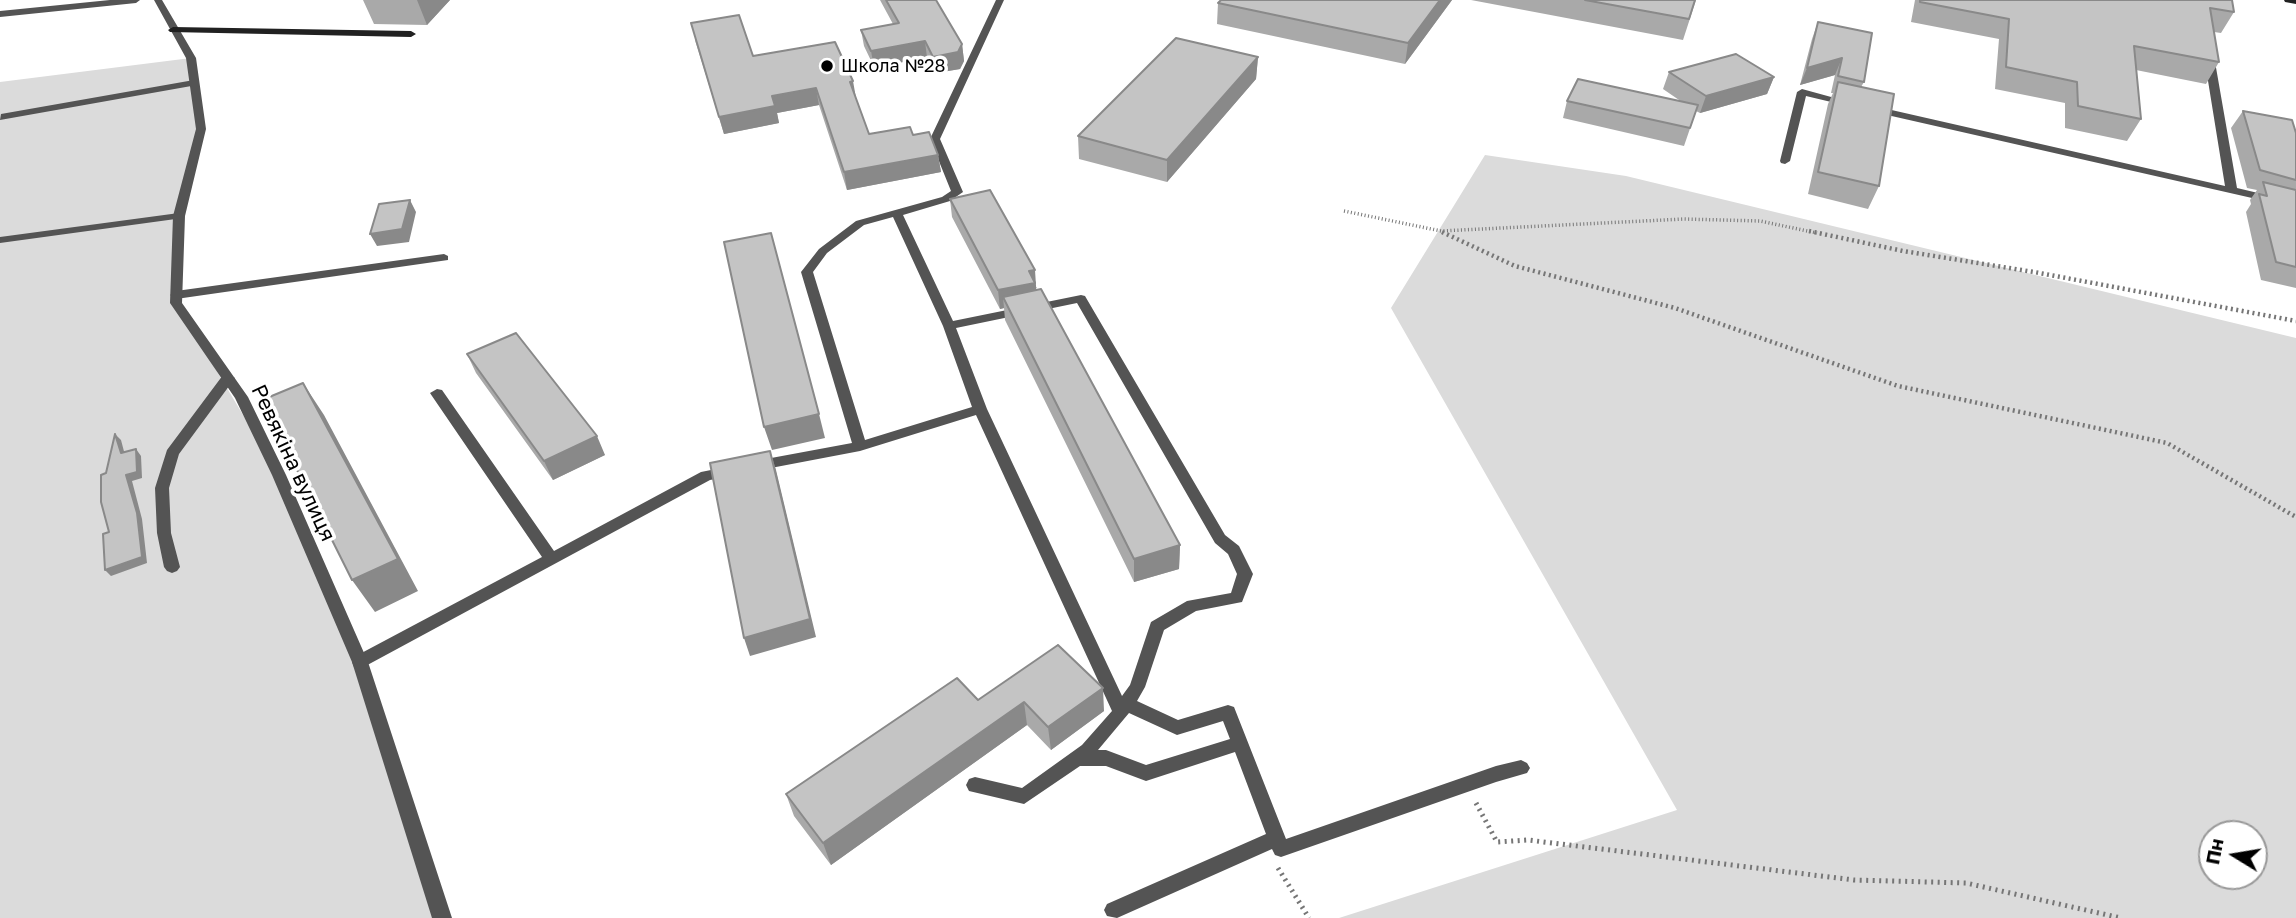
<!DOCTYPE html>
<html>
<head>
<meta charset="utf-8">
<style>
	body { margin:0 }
	#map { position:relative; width:2296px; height:918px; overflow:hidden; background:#fff; font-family:"Golos Text",sans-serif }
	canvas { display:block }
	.north { position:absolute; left:2198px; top:820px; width:70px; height:70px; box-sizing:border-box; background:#fff; border:2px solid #999; border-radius:50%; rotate:281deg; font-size:19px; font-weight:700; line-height:28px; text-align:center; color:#000 }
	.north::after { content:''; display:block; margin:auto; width:24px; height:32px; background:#000; clip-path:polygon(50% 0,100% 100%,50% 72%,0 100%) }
</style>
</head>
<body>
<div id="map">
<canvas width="2296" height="918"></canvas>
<div class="north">Пн</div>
</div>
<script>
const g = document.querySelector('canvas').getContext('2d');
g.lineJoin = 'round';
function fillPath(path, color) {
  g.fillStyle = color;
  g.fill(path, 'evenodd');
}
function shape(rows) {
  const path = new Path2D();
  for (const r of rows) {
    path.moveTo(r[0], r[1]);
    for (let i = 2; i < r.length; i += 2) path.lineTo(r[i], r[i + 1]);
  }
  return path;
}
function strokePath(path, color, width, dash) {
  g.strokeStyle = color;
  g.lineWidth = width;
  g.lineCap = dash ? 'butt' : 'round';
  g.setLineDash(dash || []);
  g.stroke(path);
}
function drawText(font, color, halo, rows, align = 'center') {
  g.font = font + ' "Golos Text",sans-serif';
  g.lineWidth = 7;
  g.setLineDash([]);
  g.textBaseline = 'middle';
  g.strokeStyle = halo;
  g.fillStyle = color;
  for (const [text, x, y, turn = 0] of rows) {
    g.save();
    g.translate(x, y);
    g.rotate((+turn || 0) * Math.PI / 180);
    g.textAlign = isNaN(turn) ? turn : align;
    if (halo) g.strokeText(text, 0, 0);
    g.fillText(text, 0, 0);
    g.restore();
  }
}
fillPath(shape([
	[191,58,201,129,179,216,176,303,279,475,360,662,442,918,0,918,0,82],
	[1485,155,1626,176,2296,338,2296,918,1339,918,1677,810,1391,308],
	[2212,834,2254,834,2254,876,2212,876]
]), '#dbdbdb');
strokePath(shape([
	[1344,211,1441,231,1684,219,1760,221,1817,233]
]), '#767676', 3.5, [1, 2.5]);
strokePath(shape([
	[1809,231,1903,251,2034,272,2296,321],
	[1442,232,1515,266,1675,308,1898,386,2167,443,2296,517]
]), '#767676', 4.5, [2, 3.5]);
strokePath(shape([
	[1476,803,1497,842,1528,840,1854,880,1966,883,2121,918],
	[1278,868,1309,918]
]), '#767676', 5, [2, 4.5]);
fillPath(shape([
	[996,0,1004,0,940,139,963,192,950,201,903,215,953,321,1081,295,1085,296,1225,535,1239,546,1253,574,1242,602,1196,611,1164,630,1145,687,1137,701,1178,720,1228,705,1234,707,1286,839,1496,766,1521,760,1527,763,1530,768,1527,773,1496,782,1281,857,1275,855,1272,849,1117,918,1107,916,1104,910,1107,904,1266,834,1235,752,1146,781,1106,766,1080,766,1024,804,969,791,966,785,969,779,975,777,1022,788,1082,745,1112,711,976,415,860,451,755,471,748,466,755,461,852,443,801,272,819,249,856,221,942,197,951,191,930,139,996,0],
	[893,217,943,326,972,407,865,440,813,272,827,253,864,225,893,217],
	[1077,303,1215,543,1228,554,1237,574,1231,593,1187,601,1151,622,1130,685,1122,696,987,409,956,328,1077,303],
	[1129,713,1177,735,1223,721,1230,739,1146,765,1106,750,1098,750,1129,713],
	[2209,53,2214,56,2237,188,2296,202,2296,208,1874,112,1869,109,1874,106,2225,186,2204,56,2209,53],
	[194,80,197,81,197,85,0,120,1,114,194,80],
	[1802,89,1853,103,1848,106,1806,96,1790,161,1785,164,1781,163,1780,161,1797,92,1802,89],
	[179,213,183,214,183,218,0,243,0,237,179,213],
	[444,254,448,256,448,260,176,299,170,295,176,291,444,254],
	[228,374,235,378,179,454,169,488,171,533,180,567,177,571,172,573,167,571,164,567,157,533,155,488,167,450,223,375,228,374],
	[437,389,442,390,554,551,701,472,731,466,738,471,736,475,710,480,360,669,354,667,352,662,354,657,542,557,432,396,430,393,437,389]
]), '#545454');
fillPath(shape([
	[110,0,140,0,136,3,0,17,0,11,110,0],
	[154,0,162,0,196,58,206,129,185,216,182,303,248,397,286,475,368,662,452,918,432,918,352,662,272,475,235,398,170,303,173,216,196,129,186,58,154,0]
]), '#545454');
fillPath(shape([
	[2284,0,2296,0,2296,4,2285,2,2284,0],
	[173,27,411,31,416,34,411,37,170,32,168,30,173,27]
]), '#212121');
fillPath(shape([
	[363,0,450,0,427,25,374,24],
	[880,0,936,0,962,44,964,61,960,69,936,73,927,58,874,67,864,46,861,30,893,24],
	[1221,0,1452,0,1405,64,1217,24,1218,3],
	[1471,0,1696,0,1683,40],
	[1915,0,2232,0,2234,12,2221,33,2214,32,2219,62,2206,84,2136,70,2141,119,2127,141,2065,128,2065,103,1995,89,1999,39,1911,22],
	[1818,22,1864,82,1861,87,1879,186,1868,209,1808,194,1828,104,1833,93,1831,93,1835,75,1800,85,1812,39],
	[695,40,753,56,856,98,869,134,913,135,938,155,941,172,847,190,819,105,777,113,779,123,724,134],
	[1258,57,1256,79,1167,182,1079,159,1078,136],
	[1669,72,1774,77,1767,94,1700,113,1696,111,1684,146,1563,118,1567,101,1682,102,1663,89],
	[2243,111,2296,133,2296,288,2261,280,2246,212,2251,204,2250,200,2257,190,2247,188,2231,128],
	[950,199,1037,288,1036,288,1036,290,1180,545,1179,569,1134,582,1005,320,1004,308,1000,309,952,217],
	[467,354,605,455,553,480,476,373],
	[1058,645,1104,711,1051,750,1027,725,831,865,794,816,786,794,978,700]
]), '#a9a9a9');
fillPath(shape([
	[417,0,450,0,427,25],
	[1440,0,1452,0,1405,64,1408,43],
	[925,41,927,58,874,67,871,51],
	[962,44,964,61,960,69,936,73,933,57],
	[1258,57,1256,79,1167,182,1167,160],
	[1842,58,1835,75,1800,85,1807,68],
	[1774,77,1767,94,1700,113,1706,96],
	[853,81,856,98,850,82],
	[816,88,819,105,777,113,779,123,724,134,719,117,772,96],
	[938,155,941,172,847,190,844,172],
	[410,200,416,212,409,242,377,246,370,234],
	[1035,270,1037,301,1003,297,1004,308,1000,309,998,290,1029,271],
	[303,383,324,415,418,591,375,612,352,580],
	[819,414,825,438,772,450,764,427],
	[115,434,121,440,126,459,121,453],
	[597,436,605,455,553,480,544,461],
	[136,449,141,456,142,478,132,481,142,519,147,563,111,576,105,570,126,475],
	[770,451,776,470,816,637,750,656,744,638],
	[1180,545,1179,569,1134,582,1134,559],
	[1103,688,1104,711,1051,750,1048,727],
	[1024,702,1027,725,831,865,823,843]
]), '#898989');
const building = shape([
	[886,0,936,0,962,44,958,52,933,57,925,41,871,51,861,30,899,23,886,0],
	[1221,0,1440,0,1408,43,1218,3,1221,0],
	[1585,0,1695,0,1689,19,1585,0],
	[1920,0,2232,0,2234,12,2210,8,2219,62,2134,46,2141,119,2078,106,2077,82,2006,67,2009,19,1920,2,1920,0],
	[739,15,753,56,835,42,853,81,850,82,869,134,910,127,913,135,929,132,938,155,844,172,816,88,772,96,775,106,719,117,691,23,739,15],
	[1818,22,1872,33,1864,82,1838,76,1842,58,1807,68,1818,22],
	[1176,38,1258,57,1167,160,1078,136,1176,38],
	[1736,54,1774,77,1706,96,1669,72,1736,54],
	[1578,79,1698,105,1690,128,1567,101,1578,79],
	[1838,82,1894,94,1879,186,1818,172,1838,82],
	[2243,111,2292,120,2296,133,2296,180,2260,170,2243,111],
	[2263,182,2296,190,2296,267,2276,262,2259,194,2267,196,2263,182],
	[990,190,1035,270,1029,271,1035,283,998,290,950,199,990,190],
	[410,200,402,229,370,234,379,204,410,200],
	[771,233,819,414,764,427,724,242,771,233],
	[1041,289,1180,545,1134,559,1003,297,1041,289],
	[516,333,597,436,544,461,467,354,516,333],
	[303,383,398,559,352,580,262,400,303,383],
	[115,434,121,453,136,449,137,472,126,475,137,513,142,557,105,570,103,534,109,532,101,502,101,475,106,473,115,434],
	[770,451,810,619,744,638,710,463,770,451],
	[1058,645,1103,688,1048,727,1024,702,823,843,786,794,957,678,978,700,1058,645]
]);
fillPath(building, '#c4c4c4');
strokePath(building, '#898989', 2);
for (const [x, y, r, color] of [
	[827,66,7,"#000"]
]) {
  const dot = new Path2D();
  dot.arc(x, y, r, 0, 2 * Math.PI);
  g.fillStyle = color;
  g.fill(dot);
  strokePath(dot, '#fff', 2.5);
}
drawText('18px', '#000', '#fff', [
	["Школа №28",841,66]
], 'left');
drawText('21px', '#000', '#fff', [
	["Ревякіна вулиця",293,463,65]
]);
</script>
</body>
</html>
